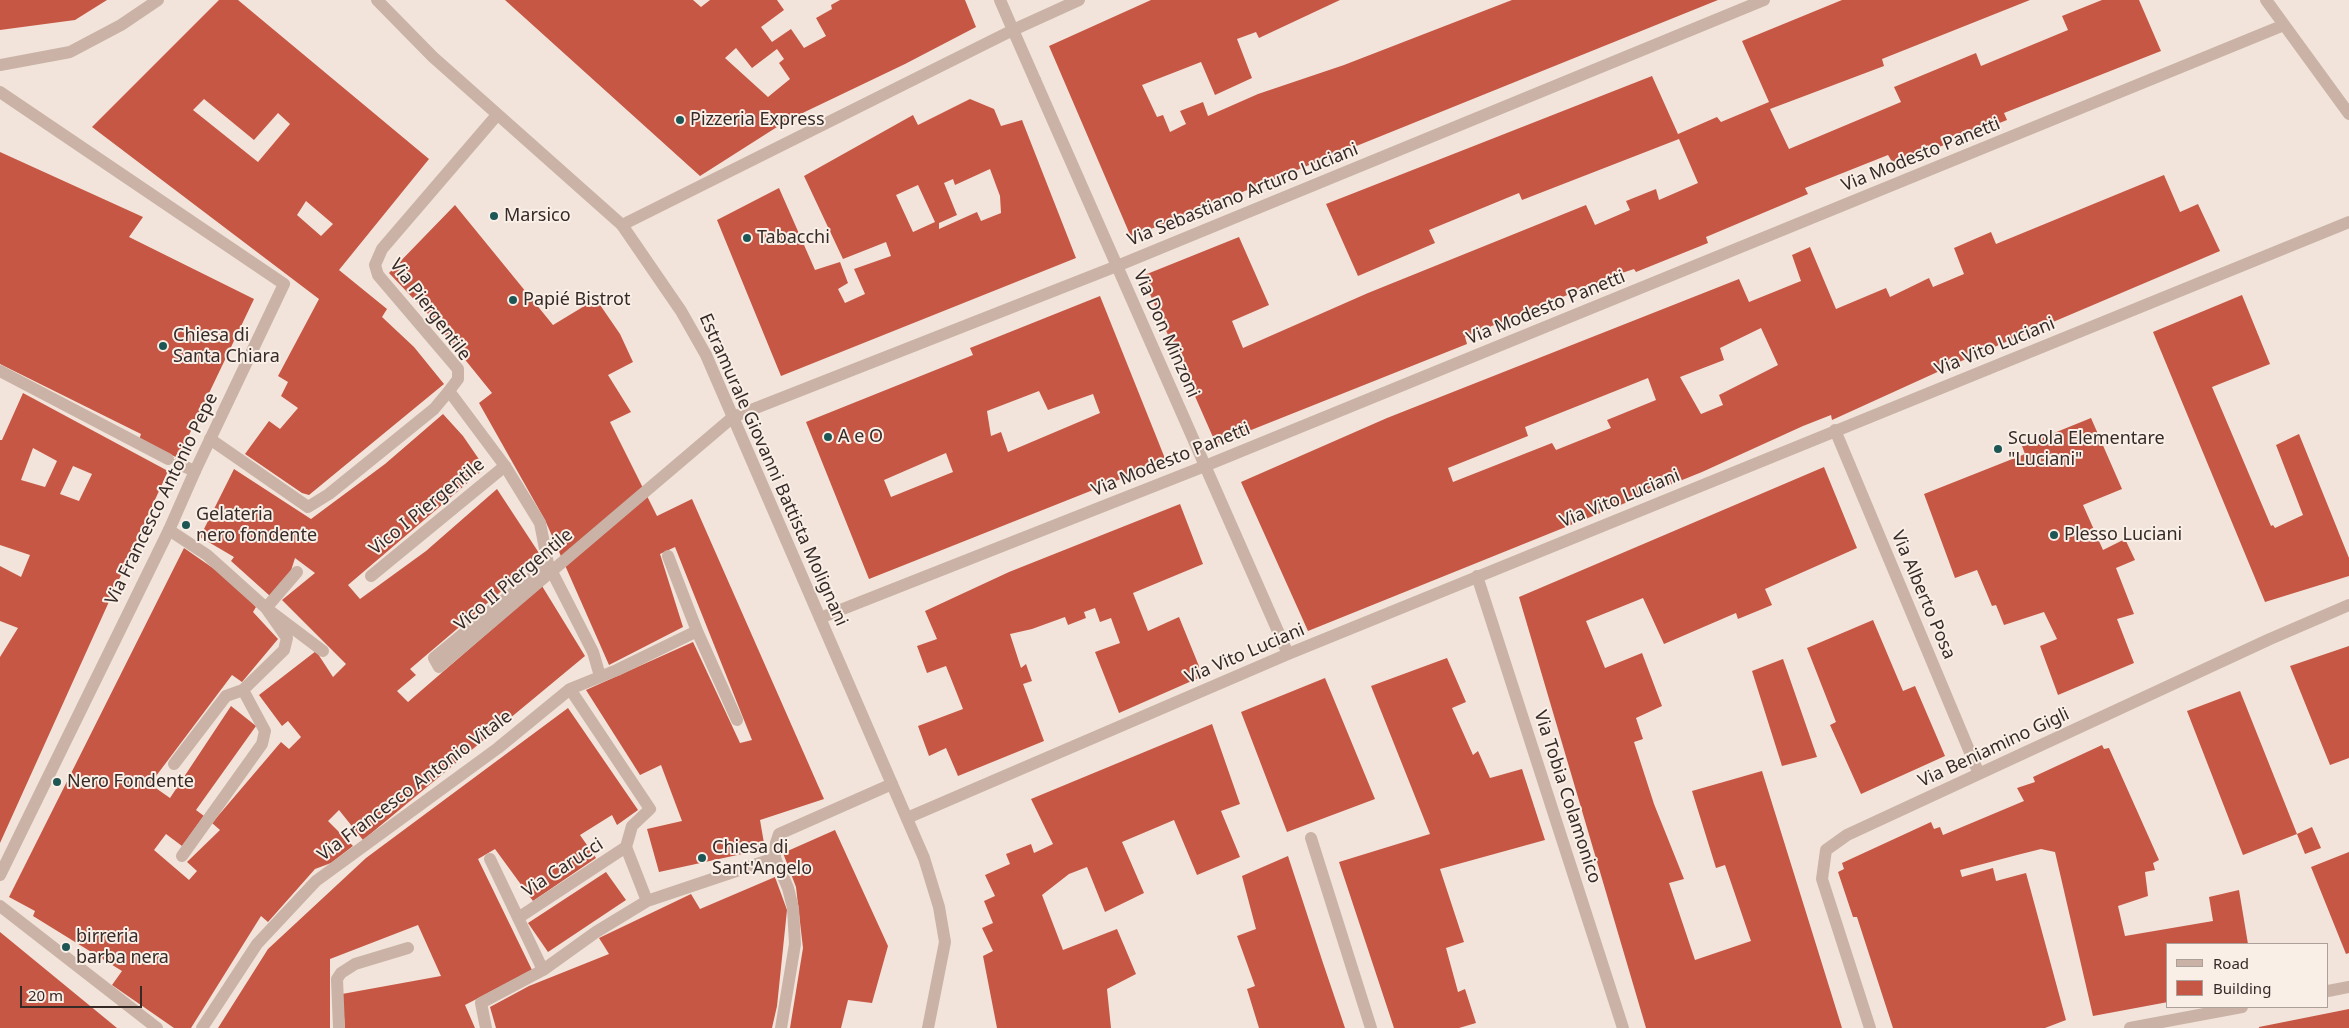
<!DOCTYPE html>
<html>
<head>
<meta charset="utf-8">
<style>
	body { margin:0 }
	#map { position:relative; width:2349px; height:1028px; overflow:hidden; background:#f2e4da; font-family:"Noto Sans",sans-serif }
	canvas { display:block }
	.legend { position:absolute; left:2166px; top:943px; width:162px; height:65px; box-sizing:border-box; background:#f9efe7; border:1px solid #aba09a; margin:0; padding:6px 9px; list-style:none; font-size:15px; color:#362a27 }
	.legend li { display:flex; align-items:center; gap:10px; height:25px }
	.legend b { width:25px; border:1px solid #aba09a }
	.scale { position:absolute; left:20px; top:986px; width:122px; height:22px; box-sizing:border-box; border:2px solid #362a27; border-top:0; padding-left:6px; font-size:15px; line-height:18px; white-space:nowrap; color:#362a27; -webkit-text-stroke:4px #f9efe7; paint-order:stroke }
</style>
</head>
<body>
<div id="map">
<canvas width="2349" height="1028"></canvas>
<ul class="legend">
<li><b style="height:6px;background:#cab3a6"></b>Road</li>
<li><b style="height:14px;background:#c65744"></b>Building</li>
</ul>
<div class="scale">20 m</div>
</div>
<script>
const g = document.querySelector('canvas').getContext('2d');
g.lineJoin = 'round';
function fillPath(path, color) {
  g.fillStyle = color;
  g.fill(path, 'evenodd');
}
function shape(rows) {
  const path = new Path2D();
  for (const r of rows) {
    path.moveTo(r[0], r[1]);
    for (let i = 2; i < r.length; i += 2) path.lineTo(r[i], r[i + 1]);
  }
  return path;
}
function strokePath(path, color, width, dash) {
  g.strokeStyle = color;
  g.lineWidth = width;
  g.lineCap = dash ? 'butt' : 'round';
  g.setLineDash(dash || []);
  g.stroke(path);
}
function drawText(font, color, halo, rows, align = 'center') {
  g.font = font + ' "Noto Sans",sans-serif';
  g.lineWidth = 4;
  g.setLineDash([]);
  g.textBaseline = 'middle';
  g.strokeStyle = halo;
  g.fillStyle = color;
  for (const [text, x, y, turn = 0] of rows) {
    g.save();
    g.translate(x, y);
    g.rotate((+turn || 0) * Math.PI / 180);
    g.textAlign = isNaN(turn) ? turn : align;
    if (halo) g.strokeText(text, 0, 0);
    g.fillText(text, 0, 0);
    g.restore();
  }
}
fillPath(shape([
	[0,0,107,0,75,20,0,30],
	[219,0,238,0,429,159,339,270,387,309,382,317,414,347,444,384,309,495,302,493,245,454,269,421,280,429,298,408,281,396,288,382,278,376,319,299,92,127],
	[204,99,254,140,278,113,290,124,258,162,193,110],
	[306,201,333,224,321,236,297,215],
	[505,0,693,0,701,7,710,0,777,0,784,10,761,27,772,42,791,29,804,48,826,36,816,18,832,9,831,5,840,0,965,0,976,27,905,64,788,120,700,176],
	[736,48,752,68,777,49,784,59,779,63,790,79,768,97,725,58],
	[1151,0,1340,0,1259,38,1256,32,1237,39,1252,78,1215,95,1201,62,1142,85,1157,117,1163,115,1170,132,1186,124,1180,111,1203,102,1208,116,1258,94,1344,65,1512,0,1718,0,1131,237,1049,46],
	[1842,0,2030,0,1882,59,1884,66,1770,109,1789,149,1901,102,1894,87,1976,53,1981,66,2068,30,2062,16,2102,0,2139,0,2161,51,2004,113,2007,120,1894,165,1888,155,1805,188,1808,194,1706,237,1708,243,1636,272,1634,269,1616,275,1465,337,1467,344,1216,444,1142,276,1239,237,1269,305,1232,321,1243,348,1368,293,1586,205,1595,225,1630,210,1626,201,1656,189,1659,200,1698,183,1679,139,1522,200,1519,193,1429,230,1435,243,1358,276,1326,204,1652,76,1678,134,1717,117,1721,122,1769,102,1742,41],
	[970,99,994,109,1001,126,1022,120,1076,258,781,376,717,220,779,188,815,270,840,262,848,283,838,289,845,303,865,294,854,269,891,256,886,242,843,259,804,176,913,115,918,125],
	[990,169,1000,196,1001,213,981,221,977,212,939,229,939,223,957,215,944,183,953,179,955,185],
	[918,185,935,222,913,232,896,195],
	[0,152,143,217,129,237,254,299,178,458,139,440,141,434,0,364],
	[2164,175,2180,212,2198,204,2220,251,1966,359,1832,420,1831,415,1803,426,1702,472,1308,631,1241,482,1387,418,1739,279,1749,302,1801,281,1792,255,1810,247,1836,309,1886,288,1890,297,1929,278,1933,287,1964,274,1954,248,1991,232,1996,244],
	[1761,328,1778,365,1719,395,1723,405,1701,414,1680,377,1724,360,1720,348],
	[1648,378,1656,400,1607,420,1611,428,1556,450,1552,443,1453,482,1448,468,1528,436,1525,427],
	[455,205,553,325,596,299,620,334,633,362,608,375,631,412,610,422,657,516,692,499,824,799,760,820,765,849,659,872,647,829,682,821,661,765,640,775,586,690,693,642,740,743,752,740,675,547,660,554,683,627,609,665,545,520,479,403,492,393,429,315,389,273],
	[2242,295,2270,364,2212,387,2271,526,2273,525,2275,528,2303,515,2276,445,2299,434,2349,558,2349,576,2265,602,2153,332],
	[1100,296,1166,461,869,579,806,422,973,355,970,348],
	[1039,391,1048,410,1093,394,1100,413,1008,452,1001,432,991,436,987,411],
	[946,453,953,472,891,497,884,480],
	[23,393,168,471,0,843,0,657,18,628,0,621,0,566,21,577,30,555,0,545,0,440,2,440],
	[33,448,57,461,45,487,21,480],
	[73,466,92,474,79,501,60,494],
	[443,414,463,436,485,468,348,585,360,599,426,551,497,489,539,553,505,588,410,669,416,675,397,691,408,702,542,586,585,656,363,840,339,810,328,821,353,846,331,863,315,869,268,922,261,916,191,1028,174,1028,112,985,122,971,33,916,35,911,9,897,184,548,233,582,256,607,253,612,278,639,242,682,232,675,150,784,170,798,231,706,256,726,196,810,204,816,182,846,166,834,154,850,189,880,197,871,187,862,220,830,212,823,281,742,289,749,301,737,288,721,282,726,259,695,316,651,333,677,346,664,282,600,315,573,295,558,289,577,270,596,231,561,234,557,200,537,234,469,311,519,385,464],
	[2091,418,2122,489,2083,505,2103,550,2125,539,2135,560,2116,568,2134,614,2117,619,2134,663,2058,695,2040,646,2057,639,2044,612,2004,625,1996,605,1992,606,1977,570,1955,578,1924,494,2025,454,2022,446],
	[1824,467,1857,548,1765,589,1772,605,1738,619,1736,613,1664,644,1643,598,1586,621,1605,668,1642,653,1662,706,1636,718,1643,739,1634,742,1654,804,1684,879,1669,883,1695,960,1751,941,1725,865,1716,868,1692,791,1762,771,1842,1028,1646,1028,1519,597],
	[1180,504,1203,564,1133,593,1148,631,1179,617,1203,676,1119,713,1095,652,1120,643,1111,618,1100,622,1095,608,1084,612,1086,618,1068,625,1065,617,1032,629,1010,634,1021,668,1026,664,1032,681,1023,684,1044,741,958,776,946,748,929,756,918,726,963,709,946,666,927,673,917,646,937,639,925,611,1009,572],
	[1873,620,1903,691,1915,686,1945,756,1861,794,1830,725,1836,722,1807,648],
	[2349,646,2349,758,2330,765,2290,666],
	[1447,658,1466,702,1452,708,1473,755,1478,751,1490,778,1522,769,1545,840,1440,869,1464,942,1446,948,1458,992,1465,989,1476,1023,1459,1028,1394,1028,1339,862,1430,834,1371,686],
	[1783,659,1817,757,1782,766,1752,671],
	[1325,678,1375,799,1287,832,1241,712],
	[2240,691,2297,834,2243,855,2187,711],
	[568,708,638,810,617,825,612,815,580,835,596,858,533,901,495,849,478,859,532,970,465,1005,475,1028,345,1028,342,994,441,976,418,925,330,959,330,1028,218,1028,268,949,366,858],
	[1212,724,1240,804,1221,811,1240,857,1197,875,1174,820,1122,842,1144,893,1105,912,1087,867,1069,874,1042,895,1063,950,1117,929,1136,974,1107,989,1111,1028,997,1028,983,956,993,951,982,928,993,923,984,901,995,896,985,875,1010,864,1006,854,1031,844,1034,853,1053,844,1031,799],
	[2102,745,2104,749,2109,748,2159,860,2153,863,2155,870,2145,872,2148,896,2118,906,2125,936,2213,921,2209,897,2239,890,2248,944,2168,944,2168,1002,2093,1016,2055,852,2041,849,2017,855,1960,870,1962,877,1993,868,1996,881,2026,873,2066,1020,2045,1028,1893,1028,1857,917,1853,917,1838,872,1844,869,1842,863,1931,822,1934,829,1940,827,1943,835,2024,801,2017,788,2035,782,2033,777],
	[2312,827,2321,848,2305,854,2297,834],
	[835,830,888,946,872,1003,848,1000,841,1028,790,1028,803,948,796,887,783,853],
	[2349,852,2349,953,2346,954,2311,867],
	[1288,856,1323,963,1345,1028,1259,1028,1247,989,1255,986,1237,936,1256,929,1242,876],
	[606,872,626,900,548,952,528,923],
	[775,877,787,910,777,1006,772,1028,496,1028,490,1007,529,986,609,954,599,938,691,894,700,909],
	[0,932,117,1028,0,1028],
	[2349,1009,2349,1028,2259,1028,2259,1027]
]), '#c65744');
strokePath(shape([
	[1013,30,1035,80],
	[0,371,168,459],
	[210,439,308,507,329,494,434,409,449,391],
	[178,464,195,471],
	[169,530,207,555,266,608,287,638,284,650,243,690,265,731,262,744,182,856],
	[668,556,697,631,737,720],
	[548,564,434,658,439,667,733,417],
	[297,572,266,608,323,651],
	[371,576,505,466],
	[570,689,650,809,632,826,626,847,647,901,775,858,776,843,779,834,892,784],
	[174,764,226,696,243,690],
	[775,858,788,888,793,908,795,944,781,1028],
	[490,859,543,970],
	[518,918,626,847],
	[202,1028,257,944,316,881,498,748,570,689,617,670,697,631],
	[339,1028,337,979,341,973,355,964,408,948],
	[486,1028,481,1003,543,970,596,932,647,901]
]), '#cab3a6', 12);
strokePath(shape([
	[1000,0,1013,30],
	[2266,0,2349,114],
	[1035,80,1288,654],
	[0,92,284,284,195,471,169,530,0,875],
	[497,115,382,249,375,265,378,275,458,369,458,379,449,391,505,466,540,523,548,564,593,652,600,676],
	[622,225,1013,30,1079,0],
	[733,417,1117,266,1764,0],
	[1835,430,1979,774],
	[1477,576,1623,1028],
	[820,618,1205,466,2284,25],
	[907,818,1288,654,2349,222],
	[1311,838,1371,1028],
	[0,906,157,1028],
	[2328,991,2349,987],
	[1870,1028,1822,879,1826,850,1847,835,2270,639,2349,605],
	[2130,1028,2242,1007]
]), '#cab3a6', 12);
strokePath(shape([
	[377,0,433,57,622,225,681,311,706,355,924,858,939,907,945,942,928,1028],
	[0,65,70,52,121,25,158,0]
]), '#cab3a6', 12);
for (const [x, y, r, color] of [
	[680,120,5,"#1d5755"],
	[494,216,5,"#1d5755"],
	[747,238,5,"#1d5755"],
	[513,300,5,"#1d5755"],
	[163,346,5,"#1d5755"],
	[828,437,5,"#1d5755"],
	[1998,449,5,"#1d5755"],
	[186,525,5,"#1d5755"],
	[2054,535,5,"#1d5755"],
	[57,782,5,"#1d5755"],
	[702,858,5,"#1d5755"],
	[66,947,5,"#1d5755"]
]) {
  const dot = new Path2D();
  dot.arc(x, y, r, 0, 2 * Math.PI);
  g.fillStyle = color;
  g.fill(dot);
  strokePath(dot, '#f9efe7', 2);
}
drawText('18px', '#362a27', '#f9efe7', [
	["Pizzeria Express",690,120],
	["Marsico",504,216],
	["Tabacchi",757,238],
	["Papié Bistrot",523,300],
	["Chiesa di",173,336],
	["Santa Chiara",173,357],
	["A e O",838,437],
	["Scuola Elementare",2008,439],
	["\"Luciani\"",2008,460],
	["Gelateria",196,515],
	["nero fondente",196,536],
	["Plesso Luciani",2064,535],
	["Nero Fondente",67,782],
	["Chiesa di",712,848],
	["Sant'Angelo",712,869],
	["birreria",76,937],
	["barba nera",76,958]
], 'left');
drawText('18px', '#362a27', '#f9efe7', [
	["Via Modesto Panetti",1921,155,-22],
	["Via Sebastiano Arturo Luciani",1243,195,-22],
	["Via Modesto Panetti",1546,308,-22],
	["Via Piergentile",430,310,53],
	["Via Don Minzoni",1166,334,66],
	["Via Vito Luciani",1995,347,-22],
	["Via Modesto Panetti",1171,460,-22],
	["Estramurale Giovanni Battista Molignani",773,470,66],
	["Via Francesco Antonio Pepe",162,499,-64],
	["Via Vito Luciani",1620,499,-22],
	["Vico I Piergentile",427,507,-39],
	["Vico II Piergentile",514,580,-40],
	["Via Alberto Posa",1923,595,67],
	["Via Vito Luciani",1245,654,-23],
	["Via Beniamino Gigli",1994,748,-25],
	["Via Francesco Antonio Vitale",415,786,-37],
	["Via Tobia Colamonico",1567,797,72],
	["Via Carucci",563,868,-33]
]);
</script>
</body>
</html>
